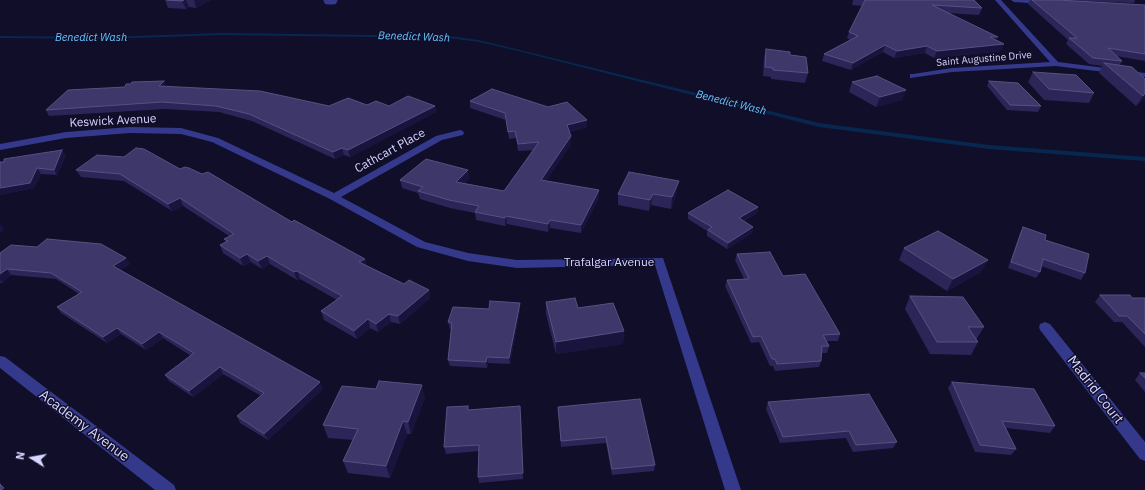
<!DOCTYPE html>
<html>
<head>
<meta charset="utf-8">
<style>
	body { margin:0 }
	#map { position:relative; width:1145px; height:490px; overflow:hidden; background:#100e29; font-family:"IBM Plex Sans",sans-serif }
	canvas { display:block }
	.north { position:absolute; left:12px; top:438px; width:40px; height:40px; -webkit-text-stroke:3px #100e29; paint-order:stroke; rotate:281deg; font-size:11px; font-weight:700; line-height:16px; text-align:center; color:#d7d6ff }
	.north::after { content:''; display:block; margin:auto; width:14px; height:18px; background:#d7d6ff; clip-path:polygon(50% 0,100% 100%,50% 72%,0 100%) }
</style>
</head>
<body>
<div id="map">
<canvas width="1145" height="490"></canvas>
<div class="north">N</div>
</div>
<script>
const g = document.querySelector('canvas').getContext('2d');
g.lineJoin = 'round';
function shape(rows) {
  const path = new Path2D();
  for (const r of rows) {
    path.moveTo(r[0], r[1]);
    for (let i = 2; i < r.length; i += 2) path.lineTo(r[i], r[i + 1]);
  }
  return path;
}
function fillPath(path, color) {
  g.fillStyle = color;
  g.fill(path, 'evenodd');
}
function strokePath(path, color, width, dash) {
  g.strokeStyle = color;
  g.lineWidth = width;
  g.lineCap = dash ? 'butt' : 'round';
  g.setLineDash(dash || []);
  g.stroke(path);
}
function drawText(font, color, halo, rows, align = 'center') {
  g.font = font + ' "IBM Plex Sans",sans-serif';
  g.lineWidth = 3;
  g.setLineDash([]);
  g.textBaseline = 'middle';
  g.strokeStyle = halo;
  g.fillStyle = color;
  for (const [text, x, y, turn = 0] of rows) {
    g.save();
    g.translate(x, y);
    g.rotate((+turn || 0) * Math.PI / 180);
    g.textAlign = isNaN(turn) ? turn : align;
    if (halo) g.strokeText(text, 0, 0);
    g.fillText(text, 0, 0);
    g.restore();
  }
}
fillPath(shape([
	[221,33,449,36,479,40,819,123,989,145,1145,157,1145,161,989,149,819,127,514,50,479,42,449,38,221,35,107,39,0,38,0,36,107,37,221,33]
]), '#08274e');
strokePath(shape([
	[328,0,333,0]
]), '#35398b', 9);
fillPath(shape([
	[995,0,1001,0,1058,62,1145,73,1145,77,1056,66,952,72,910,78,910,74,913,74,952,68,1050,62,995,0],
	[1011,0,1039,0,1046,2,1043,4,1014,2,1011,0],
	[130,127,181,128,218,138,334,193,436,136,460,130,463,131,464,133,463,135,442,140,341,197,425,242,468,253,517,260,663,258,741,490,725,490,655,265,517,268,468,261,417,247,330,199,212,142,181,134,130,133,66,138,0,150,0,144,66,132,130,127],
	[1045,322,1050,324,1145,442,1145,461,1140,459,1040,330,1039,327,1040,324,1045,322],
	[0,356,5,357,174,485,176,490,155,490,0,368,0,356]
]), '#35398b');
fillPath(shape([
	[165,0,211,0,196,8,189,7,186,9,168,8],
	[853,0,974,0,982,8,979,15,947,13,1004,44,1001,51,934,58,925,53,894,58,883,52,851,70,822,61,824,54,850,40,847,38,849,32,862,6,852,5],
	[1030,0,1057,0,1145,5,1145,61,1116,56,1122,61,1120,65,1145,97,1136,106,1099,73,1102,66,1089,64,1066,44,1068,40,1028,4],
	[1059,0,1135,0,1134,3],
	[766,49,790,55,808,73,805,83,771,79,771,77,763,76,764,58],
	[1033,72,1094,93,1089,103,1044,100,1028,82],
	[989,81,1041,106,1038,112,1007,110,987,86],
	[852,82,906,90,902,100,876,107,849,92],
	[166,86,329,106,367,105,435,106,436,112,350,157,344,155,335,159,252,121,219,112,165,109,49,116,46,110,125,87],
	[470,101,587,120,587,127,569,132,571,144,546,181,599,190,599,198,581,233,550,228,548,232,507,224,505,226,476,220,475,213,450,208,420,199,418,193,402,188,400,180,468,170,469,178,464,183,504,191,534,150,518,151,516,138,509,139,506,120,470,108],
	[62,150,66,155,57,175,41,174,34,188,0,195],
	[180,169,292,222,367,266,404,284,429,290,430,298,400,324,391,322,378,332,370,328,357,339,324,320,321,311,337,300,300,279,297,280,270,264,262,269,251,262,243,266,223,253,220,245,226,242,224,239,229,236,183,206,172,211,124,181,81,177,76,170],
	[677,192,671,209,651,205,649,211,618,205,618,194],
	[758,207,757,213,744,221,753,227,752,233,727,249,707,236,707,231,688,219,688,213],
	[1023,227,1045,240,1085,273,1081,280,1041,266,1040,272,1036,278,1008,268,1020,233],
	[37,247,130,264,120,270,323,389,268,440,240,423,237,416,261,396,223,374,193,397,169,381,165,375,191,356,163,338,146,350,121,334,107,343,61,313,57,307,79,294,56,279,11,275,2,283,0,283,0,253],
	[904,248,981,272,947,291,899,260],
	[737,254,783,276,840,334,838,341,827,341,829,346,827,353,821,353,821,361,819,367,775,371,773,366,770,366,759,342,751,343,725,286,727,280,744,279,735,260],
	[1100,295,1132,298,1145,298,1145,347,1122,322,1114,322,1095,302],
	[910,296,984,327,976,340,978,342,971,355,930,354,905,309],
	[546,302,578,308,624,331,623,344,556,354,546,314],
	[489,309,520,309,510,364,488,363,487,368,450,366,448,360,451,329,450,329,448,322],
	[1140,373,1145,378,1145,392,1135,380],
	[952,382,1055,426,1050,433,1006,428,1016,449,1011,455,975,452,948,388],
	[425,397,411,434,407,434,390,478,348,473,343,461,353,440,328,438,323,425],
	[768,402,897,442,893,448,853,452,846,438,780,443,766,409],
	[558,407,655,465,654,471,612,475,606,443,561,447],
	[469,410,521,412,523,479,479,483,478,477,479,451,446,454,444,447]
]), '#2c2558');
fillPath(shape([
	[184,0,186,0,189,7,186,9,182,1],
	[194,0,211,0,196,8],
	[990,37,998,37,995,43],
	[1004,44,1001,51,934,58,937,51],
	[885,45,883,52,851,70,853,63],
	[927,46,925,53,894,58,897,51],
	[164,81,166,87,159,86],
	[906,90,902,100,876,107,880,97],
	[1145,93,1145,97,1136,106,1143,96],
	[435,106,436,112,350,157,348,150],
	[587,120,587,127,567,132,567,125],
	[571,136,571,144,542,187,541,180],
	[342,148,344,155,335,159,333,152],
	[62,150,66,155,57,175,54,170],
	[37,168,41,174,34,188,0,195,0,188],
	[468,170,469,178,457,189,456,182],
	[679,181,677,192,671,209,672,197],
	[599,190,599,198,581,233,581,225],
	[653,194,651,205,649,211,650,200],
	[180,198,183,206,172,211,168,204],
	[758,207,757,213,738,224,739,218],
	[506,216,507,224,505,226,505,218],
	[550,220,550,228,548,232,548,224],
	[0,223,4,229,0,234],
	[753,227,752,233,727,249,728,243],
	[247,254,251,262,243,266,240,258],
	[267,256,270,264,262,269,258,261],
	[126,258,130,264,117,272,113,266],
	[365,259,367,266,359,262],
	[988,260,981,272,947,291,953,279],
	[7,269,11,275,2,283,0,280,0,274],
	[297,271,300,279,297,280,294,272],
	[429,290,430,298,400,324,398,316],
	[520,303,520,309,510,364,509,358],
	[389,314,391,322,378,332,376,324],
	[368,319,370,328,357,339,354,331],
	[117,328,121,334,107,343,103,337],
	[624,331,623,344,556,354,556,342],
	[159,332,163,338,146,350,142,344],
	[487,357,488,363,487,368,486,362],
	[220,367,223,374,193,397,189,391],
	[320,382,323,389,268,440,264,434],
	[422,385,425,397,411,434,408,422],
	[403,421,407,434,390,478,386,466]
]), '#19143d');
const building = shape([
	[167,0,184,0,182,1,167,0],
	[865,0,974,0,982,8,932,5,998,37,990,37,1004,44,937,51,927,46,897,51,885,45,853,63,824,54,858,36,849,32,865,0],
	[1032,0,1058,0,1145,5,1145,54,1108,48,1122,61,1093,58,1069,38,1077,38,1032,0],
	[766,49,790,52,790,55,806,57,808,73,773,70,773,68,765,67,766,49],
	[1104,63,1132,67,1145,79,1145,93,1143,96,1104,63],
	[1033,72,1076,75,1094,93,1049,89,1033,72],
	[877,76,906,90,880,97,852,82,877,76],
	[164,81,159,86,260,91,329,106,348,98,367,105,376,101,389,106,408,96,435,106,348,150,342,148,333,152,249,114,216,106,162,102,46,110,68,90,125,87,126,84,131,84,132,82,164,81],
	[989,81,1018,83,1041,106,1010,105,989,81],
	[492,89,548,107,567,102,587,120,567,125,571,136,541,180,599,190,581,225,550,220,548,224,506,216,505,218,475,212,479,206,449,200,418,191,423,187,400,180,426,159,468,170,456,182,504,191,539,142,518,144,515,131,508,132,505,113,470,101,492,89],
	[136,148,144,149,180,169,185,167,189,168,202,174,208,172,292,222,294,220,365,259,359,262,404,284,409,280,429,290,398,316,389,314,376,324,368,319,354,331,321,311,342,296,297,271,294,272,267,256,258,261,247,254,240,258,220,245,228,241,224,239,234,234,180,198,168,204,120,174,76,170,97,155,124,157,136,148],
	[62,150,54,170,37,168,30,183,0,188,0,162,4,162,4,159,62,150],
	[629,172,679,181,672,197,653,194,650,200,618,194,629,172],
	[728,190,758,207,739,218,753,227,728,243,708,230,712,227,688,213,728,190],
	[1023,227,1046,235,1045,240,1089,254,1085,273,1043,259,1040,272,1011,262,1023,227],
	[938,231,988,260,953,279,904,248,938,231],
	[47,239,101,244,126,258,113,266,320,382,264,434,237,416,264,393,220,367,189,391,165,375,194,353,159,332,142,344,117,328,103,337,57,307,82,292,51,273,7,269,0,274,0,253,11,245,37,247,47,239],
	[770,252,783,276,805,274,840,334,823,335,829,346,822,346,821,361,777,364,775,359,772,359,761,336,753,337,727,280,749,279,737,254,770,252],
	[1100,295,1130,295,1132,298,1145,298,1145,334,1127,316,1119,316,1100,295],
	[910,296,963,297,984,327,968,327,978,342,937,342,910,296],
	[575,298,578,308,613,303,624,331,556,342,546,302,575,298],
	[490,301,520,303,509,358,487,357,486,362,448,360,452,323,448,322,453,307,489,309,490,301],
	[1140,373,1145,373,1145,378,1140,373],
	[379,381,422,385,408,422,403,421,386,466,343,461,358,429,323,425,342,386,376,389,379,381],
	[952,382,1034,389,1055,426,1002,421,1016,449,980,445,952,382],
	[869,394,897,442,856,445,849,431,783,437,768,402,869,394],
	[640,399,655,465,612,469,606,437,561,441,558,407,640,399],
	[468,406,468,410,520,406,523,473,478,477,479,445,444,447,447,407,468,406],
	[0,484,4,488,1,490,0,490,0,484]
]);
fillPath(building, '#3e386a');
strokePath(building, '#565181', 1);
drawText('10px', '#d7d6ff', '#100e29', [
	["Saint Augustine Drive",984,59,-5]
]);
drawText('italic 11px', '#64c4ff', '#100e29', [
	["Benedict Wash",414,37,2],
	["Benedict Wash",91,38],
	["Benedict Wash",731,103,14]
]);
drawText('12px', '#d7d6ff', '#100e29', [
	["Keswick Avenue",113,121,-3],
	["Cathcart Place",390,151,-29],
	["Trafalgar Avenue",609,263]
]);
drawText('14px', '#d7d6ff', '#100e29', [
	["Madrid Court",1095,390,52],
	["Academy Avenue",84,426,37]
]);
</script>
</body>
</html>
